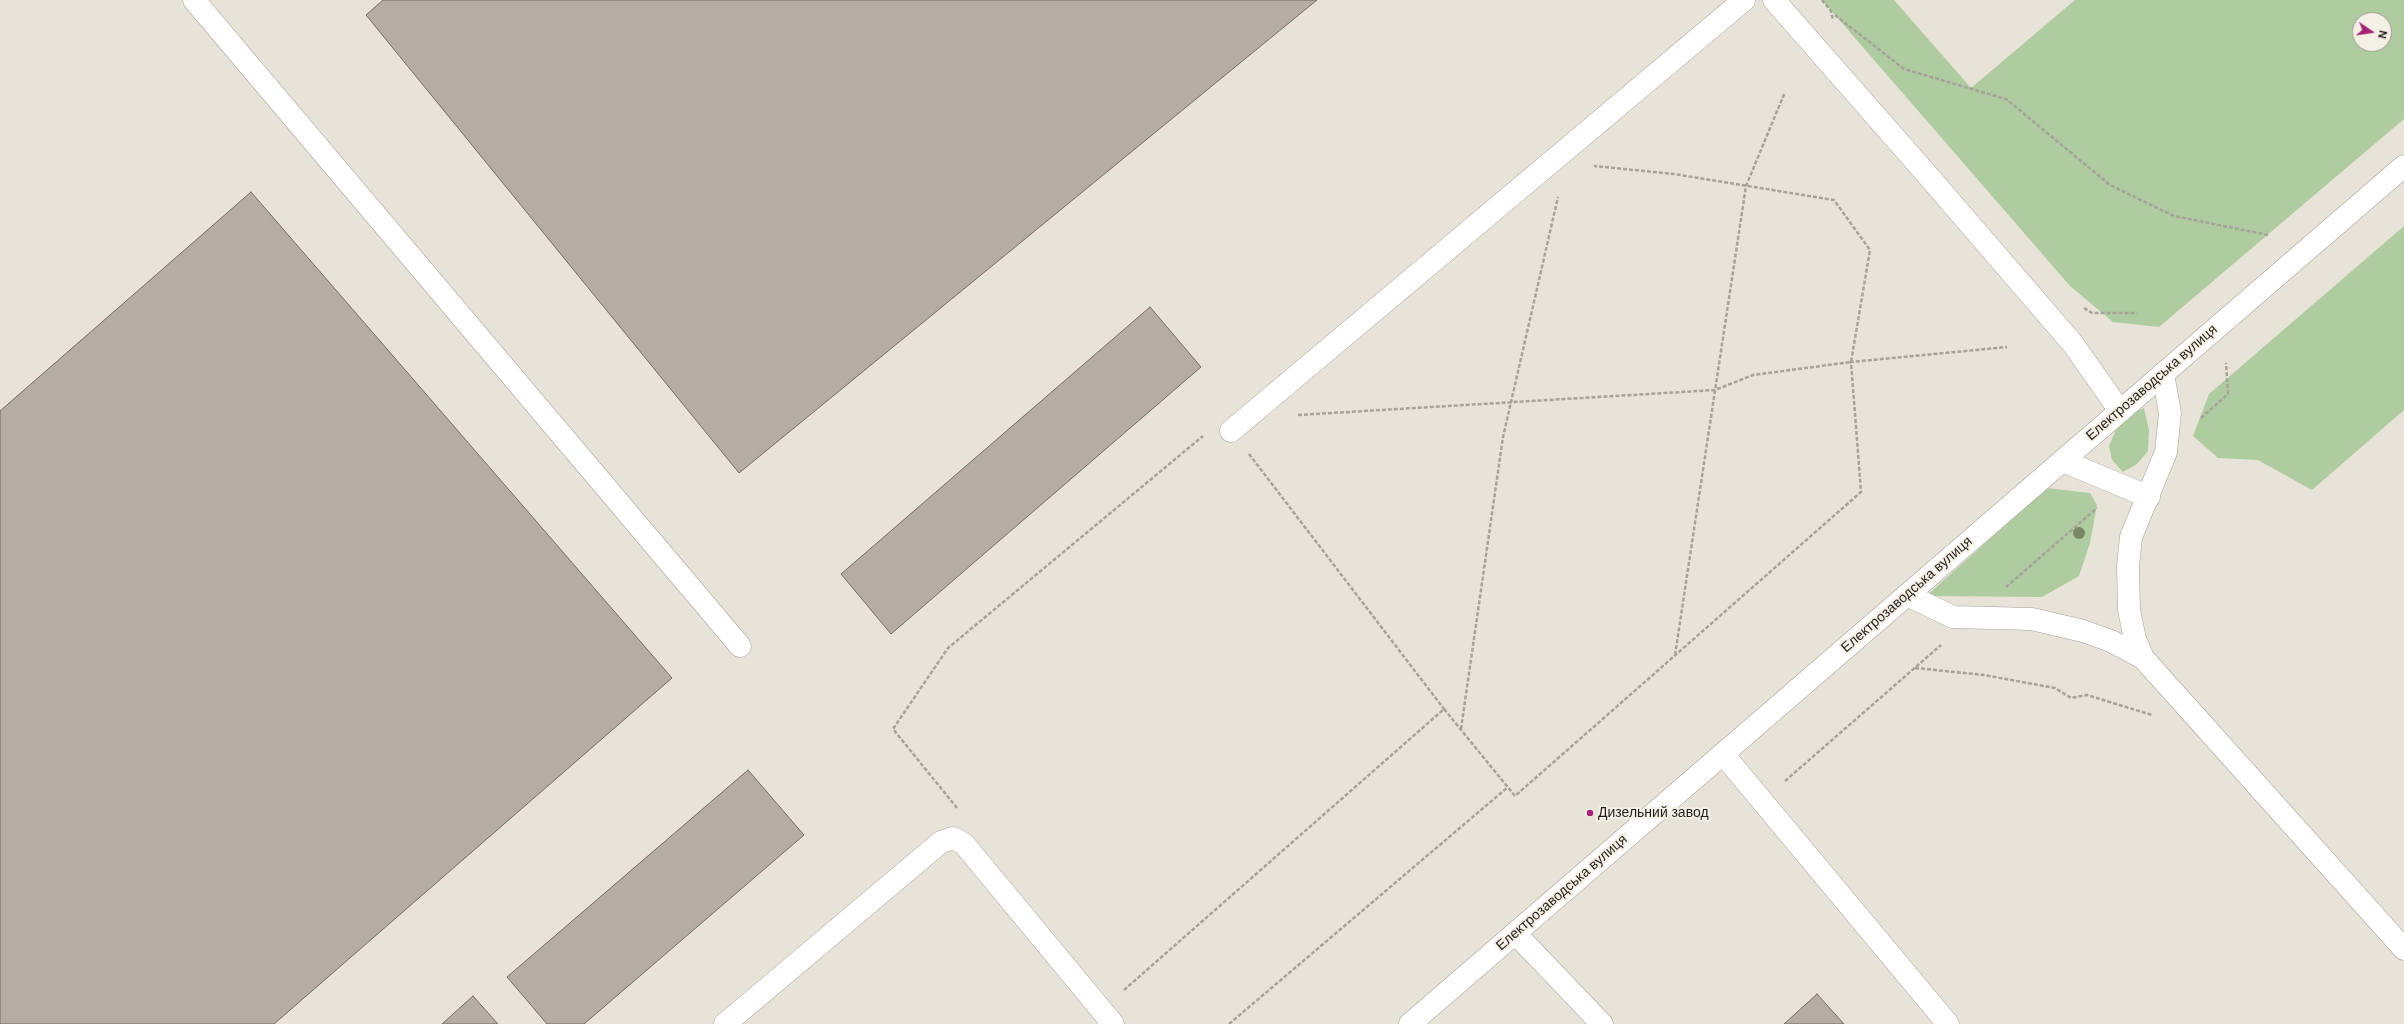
<!DOCTYPE html>
<html>
<head>
<meta charset="utf-8">
<style>
	body { margin:0 }
	#map { position:relative; width:2404px; height:1024px; overflow:hidden; background:#e8e3d8; font-family:"DM Sans",sans-serif }
	canvas { display:block }
	.north { position:absolute; left:2352px; top:12px; width:40px; height:40px; box-sizing:border-box; background:#f5f0e5; border:1px solid #a09c94; border-radius:50%; rotate:103deg; font-size:11px; font-weight:700; line-height:16px; text-align:center; color:#201f1b }
	.north::after { content:''; display:block; margin:auto; width:14px; height:18px; background:#a32476; clip-path:polygon(50% 0,100% 100%,50% 72%,0 100%) }
</style>
</head>
<body>
<div id="map">
<canvas width="2404" height="1024"></canvas>
<div class="north">N</div>
</div>
<script>
const g = document.querySelector('canvas').getContext('2d');
g.lineJoin = 'round';
function fillPath(path, color) {
  g.fillStyle = color;
  g.fill(path, 'evenodd');
}
function shape(rows) {
  const path = new Path2D();
  for (const r of rows) {
    path.moveTo(r[0], r[1]);
    for (let i = 2; i < r.length; i += 2) path.lineTo(r[i], r[i + 1]);
  }
  return path;
}
function strokePath(path, color, width, dash) {
  g.strokeStyle = color;
  g.lineWidth = width;
  g.lineCap = dash ? 'butt' : 'round';
  g.setLineDash(dash || []);
  g.stroke(path);
}
function drawText(font, color, halo, rows, align = 'center') {
  g.font = font + ' "DM Sans",sans-serif';
  g.lineWidth = 4;
  g.setLineDash([]);
  g.textBaseline = 'middle';
  g.strokeStyle = halo;
  g.fillStyle = color;
  for (const [text, x, y, turn = 0] of rows) {
    g.save();
    g.translate(x, y);
    g.rotate((+turn || 0) * Math.PI / 180);
    g.textAlign = isNaN(turn) ? turn : align;
    if (halo) g.strokeText(text, 0, 0);
    g.fillText(text, 0, 0);
    g.restore();
  }
}
fillPath(shape([
	[1822,0,1894,0,1971,88,2075,0,2404,0,2404,119,2159,327,2113,322,2070,286],
	[2360,20,2384,20,2384,44,2360,44],
	[2404,226,2404,410,2312,490,2258,460,2218,458,2193,436,2209,394],
	[2144,408,2149,430,2148,451,2137,464,2123,472,2112,460,2109,446,2118,425,2131,414],
	[2047,488,2090,493,2097,505,2090,543,2079,576,2042,597,1926,596]
]), '#afcca0');
const building = shape([
	[383,0,1317,0,739,473,366,15,383,0],
	[251,192,672,678,274,1024,0,1024,0,411,251,192],
	[1150,307,1201,367,891,634,841,574,1150,307],
	[748,770,804,835,584,1024,547,1024,507,977,748,770],
	[1817,994,1844,1024,1784,1024,1817,994],
	[473,996,498,1024,442,1024,473,996]
]);
fillPath(building, '#b5aca4');
strokePath(building, '#756d65', 1);
const minor = shape([
	[194,0,740,646],
	[1774,0,1930,178,2073,344,2120,411],
	[2163,374,2170,413,2166,452,2131,537,2128,566,2129,610,2135,639,2143,658,2404,949],
	[1231,431,1744,0],
	[2063,461,2149,497],
	[1907,595,1953,617,2032,619,2083,631,2111,641,2143,658],
	[1723,754,1948,1024],
	[1515,933,1602,1024],
	[725,1024,941,842,953,838,964,844,1113,1024]
]);
const major = shape([
	[1410,1024,2404,166]
]);
strokePath(minor, '#a6a197', 23);
strokePath(major, '#a6a197', 23);
strokePath(shape([
	[1822,0,1831,11,1833,20],
	[1835,15,1904,69,2006,99,2110,185,2174,216,2268,235],
	[2084,308,2092,313,2137,313],
	[1298,415,1715,390,1753,375,1851,362,1870,250,1834,200,1674,174,1594,166],
	[2201,418,2228,394,2226,363],
	[1249,454,1444,709],
	[2006,587,2097,508],
	[1675,655,1746,186,1785,92],
	[1915,668,1984,675,2055,688,2071,698,2087,695,2152,715],
	[1461,729,1503,437,1558,197],
	[1785,781,1941,645],
	[957,808,893,729,948,648,1203,436],
	[1124,990,1444,709,1515,796,1861,492,1851,362,2007,347],
	[1229,1024,1508,787]
]), '#a6a39a', 2.5, [4, 2]);
strokePath(minor, '#fff', 22);
strokePath(major, '#fff', 22);
g.fillStyle = '#798766';
for (const [x, y] of [
	[2079,533]
]) {
  g.beginPath();
  g.arc(x, y, 6, 0, 2 * Math.PI);
  g.fill();
}
for (const [x, y, r, color] of [
	[1590,813,4,"#a32476"]
]) {
  const dot = new Path2D();
  dot.arc(x, y, r, 0, 2 * Math.PI);
  g.fillStyle = color;
  g.fill(dot);
  strokePath(dot, '#f5f0e5', 1.5);
}
drawText('14px', '#201f1b', '#f5f0e5', [
	["Електрозаводська вулиця",2152,383,-41],
	["Електрозаводська вулиця",1907,595,-41],
	["Електрозаводська вулиця",1562,893,-41]
]);
drawText('14px', '#201f1b', '#f5f0e5', [
	["Дизельний завод",1598,813]
], 'left');
</script>
</body>
</html>
